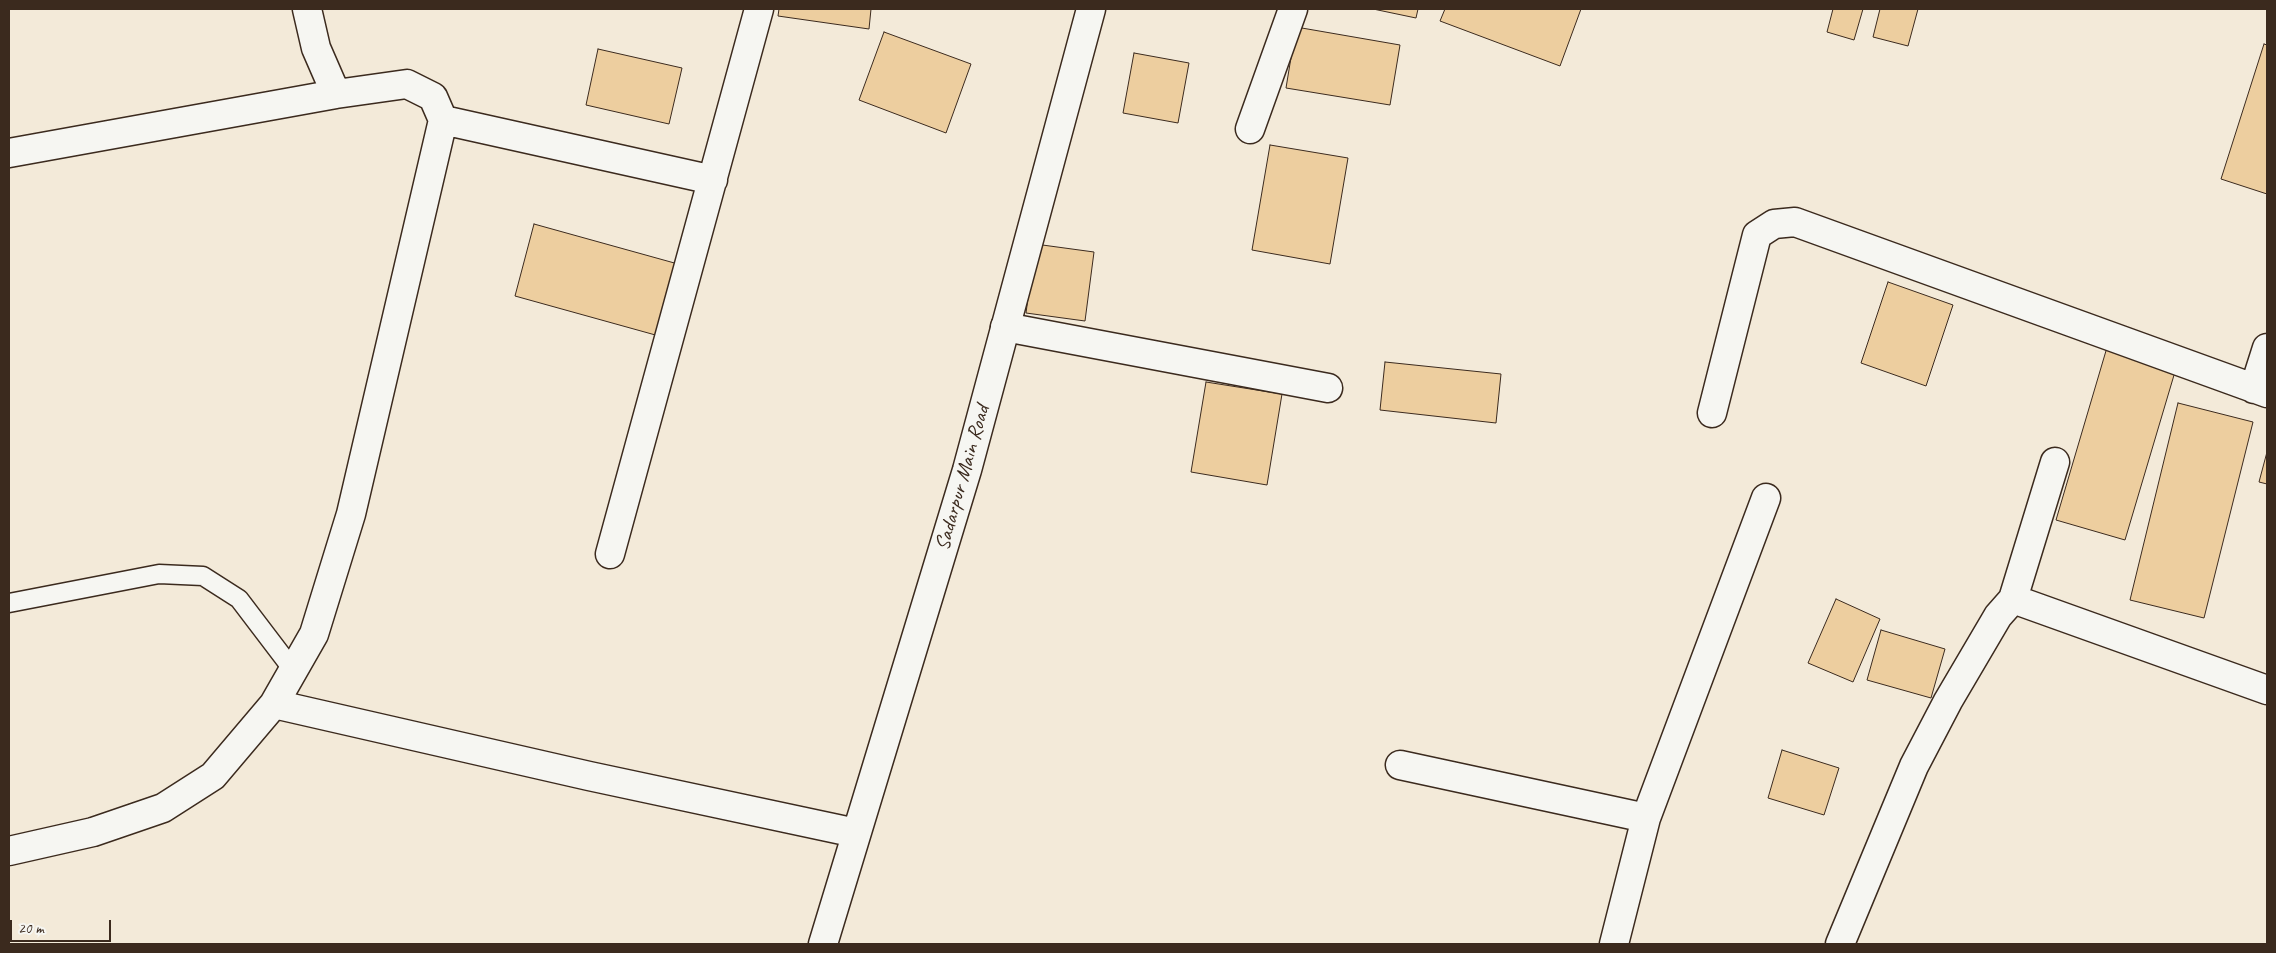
<!DOCTYPE html>
<html>
<head>
<meta charset="utf-8">
<style>
	body { margin:0 }
	#map { position:relative; width:2276px; height:953px; overflow:hidden; background:#f3ead9; font-family:Caveat,sans-serif }
	canvas { display:block }
	.frame { position:absolute; inset:0; border:10px solid #3b2a1e; pointer-events:none }
	.scale { position:absolute; left:10px; top:920px; width:101px; height:22px; box-sizing:border-box; border:2px solid #3b2a1e; border-top:0; padding-left:6px; font-size:15px; line-height:18px; white-space:nowrap; color:#3b2a1e; -webkit-text-stroke:4px #f6f6f2; paint-order:stroke }
</style>
</head>
<body>
<div id="map">
<canvas width="2276" height="953"></canvas>
<div class="frame"></div>
<div class="scale">20 m</div>
</div>
<script>
const g = document.querySelector('canvas').getContext('2d');
g.lineJoin = 'round';
function fillPath(path, color) {
  g.fillStyle = color;
  g.fill(path, 'evenodd');
}
function shape(rows) {
  const path = new Path2D();
  for (const r of rows) {
    path.moveTo(r[0], r[1]);
    for (let i = 2; i < r.length; i += 2) path.lineTo(r[i], r[i + 1]);
  }
  return path;
}
function strokePath(path, color, width, dash) {
  g.strokeStyle = color;
  g.lineWidth = width;
  g.lineCap = dash ? 'butt' : 'round';
  g.setLineDash(dash || []);
  g.stroke(path);
}
function drawText(font, color, halo, rows, align = 'center') {
  g.font = font + ' Caveat,sans-serif';
  g.lineWidth = 4.5;
  g.setLineDash([]);
  g.textBaseline = 'middle';
  g.strokeStyle = halo;
  g.fillStyle = color;
  for (const [text, x, y, turn = 0] of rows) {
    g.save();
    g.translate(x, y);
    g.rotate((+turn || 0) * Math.PI / 180);
    g.textAlign = isNaN(turn) ? turn : align;
    if (halo) g.strokeText(text, 0, 0);
    g.fillText(text, 0, 0);
    g.restore();
  }
}
const building = shape([
	[779,9,871,9,869,29,778,16,779,9],
	[1373,9,1418,9,1416,18,1373,9],
	[1445,9,1581,9,1560,66,1440,21,1445,9],
	[1833,9,1863,9,1854,40,1827,32,1833,9],
	[1880,9,1918,9,1908,46,1873,37,1880,9],
	[1296,27,1400,45,1390,105,1286,88,1296,27],
	[884,32,971,64,946,133,859,100,884,32],
	[2264,44,2267,45,2267,194,2221,179,2264,44],
	[598,49,682,68,669,124,586,105,598,49],
	[1134,53,1189,63,1178,123,1123,113,1134,53],
	[1270,145,1348,158,1330,264,1252,250,1270,145],
	[534,224,678,264,659,336,515,296,534,224],
	[1035,244,1094,252,1085,321,1026,313,1035,244],
	[1888,282,1953,305,1926,386,1861,363,1888,282],
	[2108,344,2177,365,2125,540,2056,520,2108,344],
	[1385,362,1501,374,1496,423,1380,410,1385,362],
	[1206,382,1282,394,1267,485,1191,472,1206,382],
	[2178,403,2253,422,2204,618,2130,600,2178,403],
	[2267,452,2267,484,2259,482,2267,452],
	[1836,599,1880,619,1853,682,1808,663,1836,599],
	[1881,630,1945,649,1931,698,1867,680,1881,630],
	[1782,750,1839,768,1824,815,1768,798,1782,750]
]);
fillPath(building, '#edce9f');
strokePath(building, '#3b2a1e', 1);
const lane = shape([
	[9,603,159,574,203,576,239,599,293,670]
]);
const street = shape([
	[443,120,713,180],
	[1250,129,1293,9],
	[9,153,336,94],
	[1005,327,1328,388],
	[2254,389,2267,348],
	[1712,413,1757,235,1774,224,1795,222,2267,393],
	[610,554,759,9],
	[2013,599,2267,690],
	[274,704,589,776,856,833],
	[1400,765,1646,818],
	[9,851,93,832,163,808,213,776,274,704,314,634,351,514,443,120,433,97,407,84,336,94,316,48,307,9],
	[1614,944,1646,818,1766,498],
	[1840,944,1914,766,1948,701,1998,616,2013,599,2055,462]
]);
const secondary = shape([
	[823,944,967,470,1091,9]
]);
strokePath(lane, '#3b2a1e', 21);
strokePath(street, '#3b2a1e', 31);
strokePath(secondary, '#3b2a1e', 31);
strokePath(lane, '#f6f6f2', 18);
strokePath(street, '#f6f6f2', 28);
strokePath(secondary, '#f6f6f2', 28);
drawText('21px', '#3b2a1e', '#f6f6f2', [
	["Sadarpur Main Road",963,478,-74]
]);
</script>
</body>
</html>
